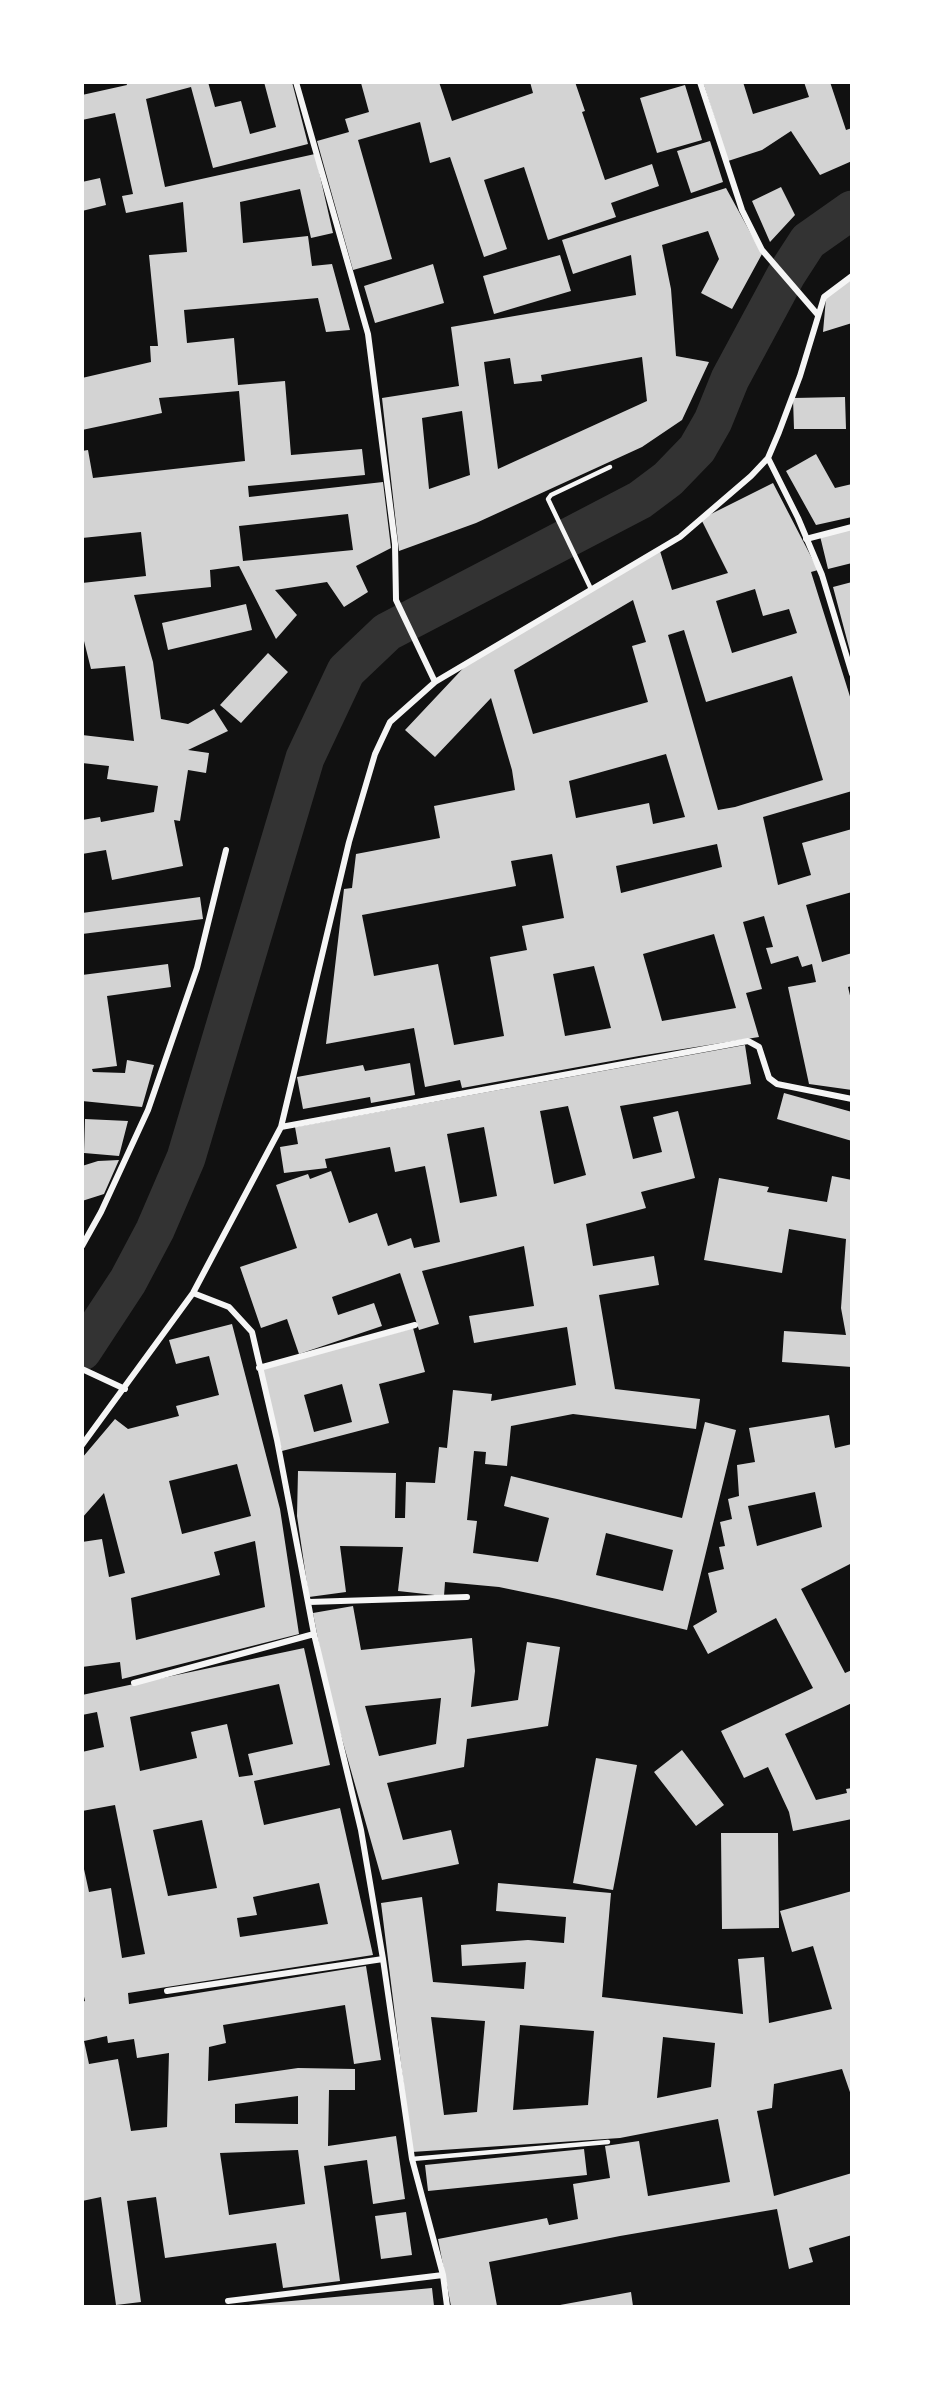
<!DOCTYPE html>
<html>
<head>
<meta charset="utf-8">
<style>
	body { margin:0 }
	#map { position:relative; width:934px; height:2389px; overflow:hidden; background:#111; font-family:Signika,sans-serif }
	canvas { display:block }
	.frame { position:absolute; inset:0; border:84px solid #fff; pointer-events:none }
</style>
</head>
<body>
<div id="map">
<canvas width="934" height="2389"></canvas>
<div class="frame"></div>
</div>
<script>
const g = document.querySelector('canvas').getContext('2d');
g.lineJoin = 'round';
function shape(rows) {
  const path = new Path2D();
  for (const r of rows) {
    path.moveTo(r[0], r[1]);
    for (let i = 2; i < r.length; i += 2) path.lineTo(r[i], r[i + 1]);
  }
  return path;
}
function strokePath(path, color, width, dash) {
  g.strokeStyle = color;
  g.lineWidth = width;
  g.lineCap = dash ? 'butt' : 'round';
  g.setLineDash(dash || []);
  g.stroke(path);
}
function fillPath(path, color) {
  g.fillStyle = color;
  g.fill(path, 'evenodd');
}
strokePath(shape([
	[82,1351,128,1281,155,1230,186,1158,305,758,346,671,387,632,640,500,668,479,697,449,713,421,730,379,786,275,808,241,852,210]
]), '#333', 39);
fillPath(shape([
	[126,82,208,82,215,107,241,101,250,134,276,127,264,82,292,82,308,144,213,168,191,87,146,99,165,187,315,154,333,233,311,238,300,189,240,202,243,243,308,236,312,266,332,264,350,330,326,332,318,298,184,310,187,343,234,338,238,385,285,381,291,455,362,449,365,475,248,486,249,497,383,482,391,548,356,566,368,592,344,607,327,582,275,590,297,615,276,639,239,566,210,570,211,587,134,595,153,662,161,719,188,724,214,709,228,731,188,750,209,753,206,773,188,770,180,821,174,820,183,866,112,880,106,850,82,854,82,820,100,817,101,822,154,812,158,786,107,779,109,766,82,763,82,735,134,741,125,666,91,669,82,633,82,583,146,576,141,532,82,538,82,451,88,450,93,478,245,461,239,391,159,398,162,413,82,430,82,378,151,362,150,346,158,346,149,255,187,252,183,202,126,213,122,196,133,194,115,113,82,120,82,95,127,85],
	[348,514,353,550,243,561,239,526],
	[439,82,452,121,533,93,530,82,575,82,585,111,582,112,605,180,652,164,659,186,611,203,616,217,548,240,524,167,484,180,507,249,484,257,450,157,430,163,420,122,358,140,392,259,353,270,317,141,349,132,345,119,369,112,361,83],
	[703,82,743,82,753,114,809,97,804,82,830,82,846,130,852,128,852,161,820,175,791,131,762,150,728,161],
	[685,85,702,140,657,153,640,98],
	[710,141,723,182,691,193,677,151],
	[100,178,106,205,82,211,82,182],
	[781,187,795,215,770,242,752,201],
	[726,188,762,254,732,309,701,293,719,259,708,231,662,245,671,289,676,356,709,362,682,420,642,447,476,523,399,551,382,398,459,386,451,327,636,295,631,255,573,274,562,240],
	[642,357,647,401,498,469,484,362,510,358,514,384,542,381,541,375],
	[462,411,470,475,429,489,422,418],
	[560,255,571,291,494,314,483,276],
	[433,264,444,303,375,323,364,286],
	[852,278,852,323,823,332,826,298],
	[845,397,846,429,794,429,793,398],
	[816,454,835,488,852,484,852,517,816,525,786,471],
	[773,483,818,570,811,572,852,703,852,791,763,817,778,885,811,875,802,843,852,829,852,892,806,905,822,962,852,953,852,986,848,987,852,1004,852,1090,809,1084,788,987,816,982,812,964,802,967,798,956,771,964,766,948,773,947,764,916,743,922,762,989,746,993,759,1037,639,1056,462,1088,460,1080,425,1087,414,1028,326,1044,344,889,352,888,356,854,440,838,434,806,515,790,512,770,491,698,435,757,405,730,469,662,660,551,672,590,728,573,701,519],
	[755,589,763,616,789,609,797,633,732,653,716,601],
	[633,600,646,642,632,646,648,702,533,734,514,670],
	[684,630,706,702,792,676,823,780,735,807,718,810,668,635],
	[666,754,685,817,653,824,649,803,576,818,569,781],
	[717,844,722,867,621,893,616,866],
	[552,854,564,918,522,926,527,950,490,957,504,1036,454,1045,438,964,374,976,362,915,516,886,511,861],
	[714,934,736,1008,662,1021,643,954],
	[594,966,611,1028,565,1036,553,974],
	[852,528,852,563,828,569,820,536],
	[852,582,852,655,851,655,833,587],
	[246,604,252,630,168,650,162,623],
	[268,653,288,672,241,723,220,705],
	[200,897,203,919,82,934,82,913],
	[168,964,171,987,107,996,117,1066,92,1069,93,1072,125,1073,127,1060,154,1065,142,1107,82,1101,82,975],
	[745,1045,751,1084,620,1106,633,1159,662,1152,653,1117,678,1111,695,1178,641,1192,646,1208,586,1224,593,1266,654,1256,659,1285,599,1295,615,1389,700,1399,696,1429,573,1414,511,1426,507,1466,485,1464,486,1452,474,1451,467,1520,477,1521,473,1553,538,1562,549,1518,504,1506,511,1476,682,1518,705,1422,736,1430,687,1630,557,1599,499,1587,445,1582,444,1596,398,1591,403,1547,340,1546,346,1592,309,1597,297,1516,298,1471,396,1473,395,1518,405,1518,406,1482,435,1483,439,1447,447,1448,453,1390,492,1394,491,1401,576,1385,567,1327,474,1343,469,1316,534,1306,524,1246,422,1271,439,1324,419,1330,400,1273,332,1297,338,1315,374,1303,382,1326,299,1354,287,1319,261,1328,240,1267,297,1248,276,1185,308,1174,310,1179,331,1171,349,1223,377,1213,388,1246,411,1238,414,1248,440,1242,425,1166,395,1172,390,1147,325,1159,327,1168,284,1173,280,1147,298,1144,295,1127],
	[568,1106,586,1175,554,1184,540,1111],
	[484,1127,497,1196,460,1203,447,1134],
	[606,1533,673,1550,663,1591,596,1575],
	[410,1063,415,1095,371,1103,370,1097,303,1109,297,1077,363,1065,365,1071],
	[784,1093,852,1112,852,1141,777,1119],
	[85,1119,128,1121,119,1156,84,1153],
	[119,1160,104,1194,82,1201,82,1166,98,1161],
	[832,1176,852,1180,852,1367,782,1362,784,1331,846,1335,841,1308,846,1239,789,1229,782,1273,704,1260,719,1178,769,1187,767,1192,827,1202],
	[232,1324,280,1509,299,1634,122,1679,120,1662,82,1667,82,1542,102,1539,109,1577,125,1573,104,1493,82,1518,82,1458,115,1419,128,1429,179,1416,176,1406,219,1395,209,1356,176,1364,169,1340],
	[237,1464,251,1516,182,1534,169,1481],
	[255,1541,265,1607,136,1640,131,1598,220,1575,214,1552],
	[413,1328,425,1372,379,1384,389,1423,282,1451,260,1370],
	[342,1384,352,1422,314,1432,304,1395],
	[829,1415,835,1448,852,1444,852,1563,801,1589,845,1673,852,1670,852,1703,785,1734,816,1800,847,1793,846,1789,852,1788,852,1819,793,1831,789,1812,768,1767,744,1778,721,1731,813,1688,776,1618,708,1654,693,1626,717,1612,708,1573,724,1569,719,1547,725,1546,720,1522,732,1519,728,1499,739,1496,737,1465,755,1462,749,1428],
	[815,1492,822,1527,757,1546,748,1506],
	[353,1606,361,1650,472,1638,475,1671,471,1707,518,1700,527,1642,560,1647,548,1726,467,1739,464,1767,387,1783,403,1840,451,1830,459,1864,382,1880,327,1686,313,1613],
	[441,1698,436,1744,379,1756,365,1706],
	[304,1648,330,1765,254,1781,264,1825,340,1808,373,1955,128,1993,129,2004,366,1966,381,2060,354,2064,345,2005,223,2025,226,2043,209,2047,208,2081,298,2068,355,2069,355,2090,329,2090,328,2146,396,2136,405,2199,373,2204,367,2160,324,2166,340,2281,283,2288,276,2243,165,2258,156,2197,127,2201,141,2302,116,2305,101,2197,82,2201,82,2002,85,2001,82,1988,82,1860,89,1892,111,1888,122,1958,145,1954,115,1805,82,1811,82,1752,104,1747,97,1712,82,1715,82,1695],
	[279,1684,293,1744,248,1754,253,1775,239,1777,227,1724,191,1732,197,1758,140,1771,130,1717],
	[202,1820,217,1888,168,1896,153,1830],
	[319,1883,328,1924,240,1937,237,1918,257,1915,253,1897],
	[107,2036,108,2043,134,2039,137,2058,169,2053,167,2127,131,2131,118,2059,89,2064,84,2041],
	[298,2096,298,2124,235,2123,235,2104],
	[298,2150,305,2204,229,2215,220,2153],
	[682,1750,724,1805,696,1826,654,1772],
	[596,1758,637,1765,613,1890,573,1883],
	[721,1833,778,1833,779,1928,722,1929],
	[498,1883,611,1893,602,1997,743,2014,738,1959,764,1957,769,2023,832,2009,813,1946,792,1952,780,1911,852,1891,852,2098,842,2069,774,2084,772,2108,757,2111,774,2196,852,2173,852,2235,809,2248,813,2262,789,2269,777,2209,620,2236,489,2262,497,2306,451,2306,438,2239,547,2218,549,2225,578,2219,573,2184,610,2178,605,2146,639,2141,648,2196,730,2182,718,2119,620,2138,412,2152,381,1903,422,1897,433,1982,524,1989,526,1962,462,1966,461,1945,528,1940,564,1943,566,1917,496,1911],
	[431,2017,485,2021,477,2112,444,2115],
	[520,2025,594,2031,588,2105,513,2110],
	[663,2037,715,2043,711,2087,657,2098],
	[584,2149,587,2175,428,2191,425,2165],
	[406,2212,412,2255,381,2259,375,2216],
	[432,2288,434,2306,248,2306,248,2305],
	[631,2292,633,2306,560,2306,560,2305]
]), '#d3d3d3');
strokePath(shape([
	[591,589,548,499,551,495,610,467],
	[412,2159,608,2142]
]), '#f5f5f5', 4.5);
strokePath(shape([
	[296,82,368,334,395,544,396,600,435,682],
	[700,82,742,210,762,250,818,315],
	[768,458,798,518,822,575,852,674],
	[806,539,852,527],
	[281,1127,748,1041,759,1047,769,1078,777,1084,852,1099],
	[82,1246,101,1212,148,1110,197,968,226,850],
	[193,1293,229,1307,252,1332,277,1440,314,1634,361,1830,383,1959,412,2159,443,2275,447,2306],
	[259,1368,415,1325],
	[82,1369,125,1389],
	[82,1445,193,1293,281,1127,349,842,375,754,390,722,435,682,680,537,751,476,768,458,779,432,800,376,824,297,852,276],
	[309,1602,467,1597],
	[134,1683,314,1634],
	[167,1991,383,1959],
	[228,2301,443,2275]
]), '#f5f5f5', 6);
</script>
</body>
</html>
